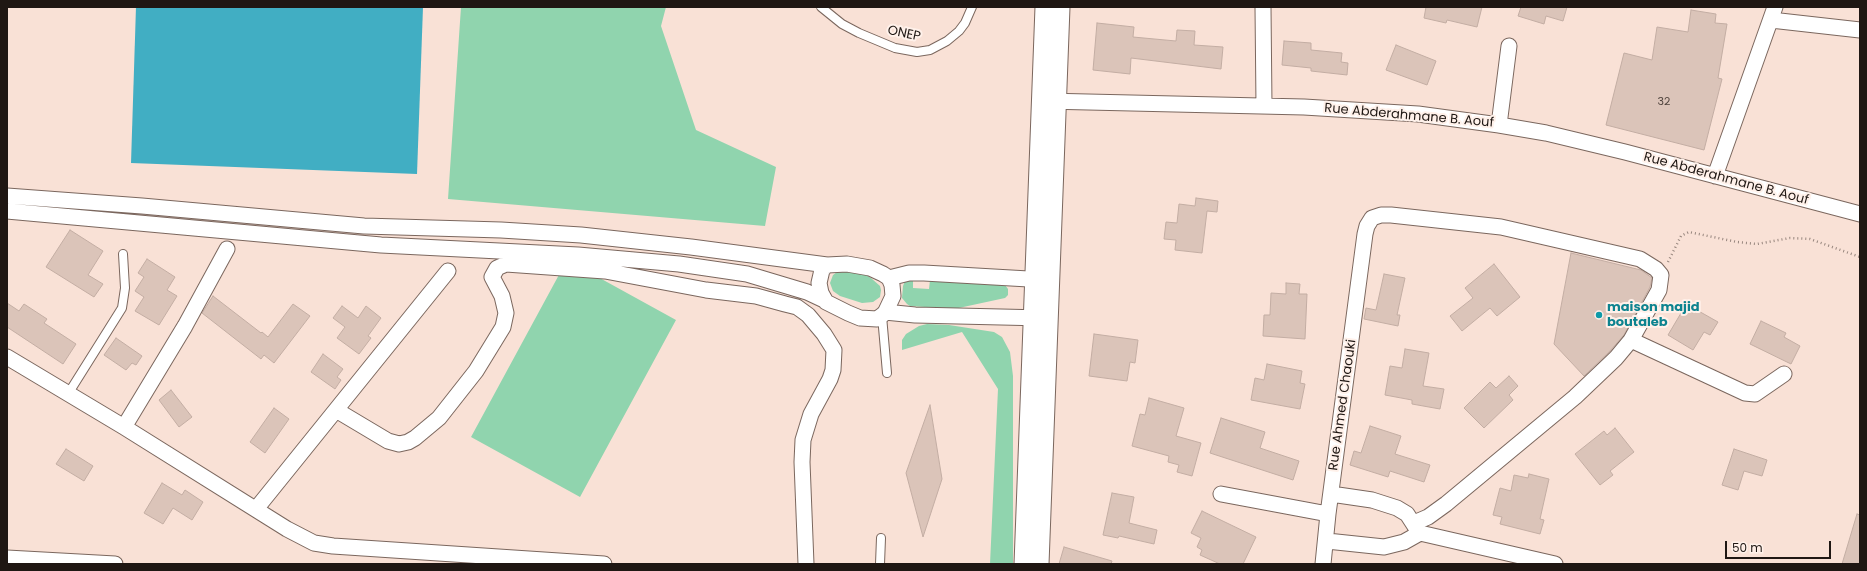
<!DOCTYPE html>
<html>
<head>
<meta charset="utf-8">
<style>
	body { margin:0 }
	#map { position:relative; width:1867px; height:571px; overflow:hidden; background:#f9e1d6; font-family:Poppins,sans-serif }
	canvas { display:block }
	.frame { position:absolute; inset:0; border:8px solid #1f1713; pointer-events:none }
	.scale { position:absolute; left:1725px; top:541px; width:106px; height:18px; box-sizing:border-box; border:2px solid #1f1713; border-top:0; padding-left:5px; font-size:12px; line-height:14px; white-space:nowrap; color:#1f1713; -webkit-text-stroke:3px #fff1ea; paint-order:stroke }
</style>
</head>
<body>
<div id="map">
<canvas width="1867" height="571"></canvas>
<div class="frame"></div>
<div class="scale">50 m</div>
</div>
<script>
const g = document.querySelector('canvas').getContext('2d');
g.lineJoin = 'round';
function fillPath(path, color) {
  g.fillStyle = color;
  g.fill(path, 'evenodd');
}
function shape(rows) {
  const path = new Path2D();
  for (const r of rows) {
    path.moveTo(r[0], r[1]);
    for (let i = 2; i < r.length; i += 2) path.lineTo(r[i], r[i + 1]);
  }
  return path;
}
function strokePath(path, color, width, dash) {
  g.strokeStyle = color;
  g.lineWidth = width;
  g.lineCap = dash ? 'butt' : 'round';
  g.setLineDash(dash || []);
  g.stroke(path);
}
function drawText(font, color, halo, rows, align = 'center') {
  g.font = font + ' Poppins,sans-serif';
  g.lineWidth = 4;
  g.setLineDash([]);
  g.textBaseline = 'middle';
  g.strokeStyle = halo;
  g.fillStyle = color;
  for (const [text, x, y, turn = 0] of rows) {
    g.save();
    g.translate(x, y);
    g.rotate((+turn || 0) * Math.PI / 180);
    g.textAlign = isNaN(turn) ? turn : align;
    if (halo) g.strokeText(text, 0, 0);
    g.fillText(text, 0, 0);
    g.restore();
  }
}
fillPath(shape([
	[461,7,666,7,661,26,696,130,776,167,765,226,448,199],
	[567,260,676,320,580,497,471,437],
	[840,270,864,274,871,278,880,286,881,290,880,297,873,302,862,303,840,296,833,291,830,283,833,275],
	[913,279,913,288,929,289,930,280,1005,285,1008,289,1008,295,1005,298,954,309,910,306,907,304,902,298,903,286,905,281],
	[927,324,949,325,994,332,1002,337,1010,352,1013,376,1013,564,990,564,998,389,962,332,902,350,902,340,906,334,919,326]
]), '#90d4ae');
fillPath(shape([
	[136,7,423,7,417,174,131,163]
]), '#41aec3');
const building = shape([
	[1426,7,1482,7,1477,27,1447,20,1446,23,1424,18,1426,7],
	[1521,7,1567,7,1563,21,1546,16,1544,24,1518,16,1521,7],
	[1691,10,1716,14,1715,23,1727,24,1718,78,1722,79,1704,150,1606,125,1624,53,1652,60,1657,27,1688,32,1691,10],
	[1097,23,1134,27,1133,37,1176,41,1177,30,1195,31,1194,45,1223,47,1221,69,1131,58,1130,74,1093,70,1097,23],
	[1284,41,1311,43,1311,50,1342,53,1341,62,1348,63,1347,75,1311,71,1311,68,1282,65,1284,41],
	[1396,45,1436,61,1427,85,1386,70,1396,45],
	[1196,198,1218,201,1217,212,1207,211,1202,253,1175,250,1176,240,1164,239,1166,222,1177,223,1179,204,1195,206,1196,198],
	[70,230,103,251,88,275,103,284,94,297,46,267,70,230],
	[1571,253,1641,270,1652,278,1650,287,1624,335,1609,352,1584,376,1554,344,1571,253],
	[147,259,175,277,167,290,177,296,159,325,135,311,144,297,135,291,144,277,138,273,147,259],
	[1494,264,1520,297,1497,316,1490,308,1462,331,1450,316,1473,298,1465,288,1494,264],
	[1384,274,1405,278,1397,315,1400,315,1398,326,1364,319,1366,308,1376,310,1384,274],
	[1286,283,1300,284,1299,294,1307,294,1305,339,1263,336,1264,315,1270,315,1271,293,1286,294,1286,283],
	[213,296,261,333,262,332,268,337,293,304,310,316,274,363,264,355,261,359,202,313,213,296],
	[7,303,19,311,24,304,47,319,44,323,76,344,63,364,7,327,7,303],
	[342,306,358,318,366,306,381,318,368,336,371,338,359,354,337,338,345,327,333,318,342,306],
	[1684,308,1693,313,1695,309,1718,322,1710,335,1704,332,1693,350,1668,335,1684,308],
	[1761,321,1786,333,1784,337,1800,346,1791,364,1750,344,1761,321],
	[1094,334,1138,340,1135,363,1130,362,1127,381,1089,376,1094,334],
	[116,338,142,356,136,365,132,363,126,370,104,355,116,338],
	[1405,349,1429,353,1423,386,1444,389,1440,409,1412,404,1412,400,1385,395,1390,366,1402,368,1405,349],
	[323,354,343,369,337,377,341,380,335,389,311,372,323,354],
	[1267,364,1302,371,1300,383,1305,384,1300,409,1251,400,1255,378,1264,380,1267,364],
	[1509,376,1518,386,1509,395,1513,400,1484,428,1464,408,1490,382,1496,388,1509,376],
	[171,390,192,417,179,427,159,400,171,390],
	[1149,398,1184,408,1176,436,1201,443,1192,476,1177,472,1179,465,1168,462,1169,456,1132,446,1140,414,1145,415,1149,398],
	[930,405,942,479,923,537,906,473,930,405],
	[274,408,289,419,265,453,250,442,274,408],
	[1221,418,1265,432,1260,448,1299,461,1293,480,1210,453,1221,418],
	[1370,426,1401,436,1395,454,1430,465,1424,482,1390,471,1388,477,1350,465,1354,451,1361,453,1370,426],
	[1615,428,1634,452,1610,471,1613,475,1600,485,1575,454,1604,431,1607,435,1615,428],
	[66,449,93,466,84,481,56,464,66,449],
	[1734,449,1767,460,1762,476,1744,471,1738,490,1722,485,1734,449],
	[1529,474,1549,479,1540,519,1544,520,1540,534,1500,524,1502,517,1493,515,1500,488,1511,491,1514,475,1528,478,1529,474],
	[162,483,182,495,185,490,203,502,192,520,173,508,163,524,144,513,162,483],
	[1112,493,1134,497,1129,523,1157,530,1154,544,1119,536,1118,538,1103,535,1112,493],
	[1202,511,1256,537,1243,564,1220,564,1200,555,1202,550,1197,547,1201,538,1191,533,1202,511],
	[1857,514,1860,515,1860,564,1842,564,1857,514],
	[1064,547,1112,561,1111,564,1059,564,1064,547]
]);
fillPath(building, '#dbc4b9');
strokePath(building, '#c3ada3', 1);
const service = shape([
	[821,7,842,24,859,33,895,48,917,52,930,50,947,41,959,31,965,23,972,7],
	[882,316,887,373],
	[68,394,122,308,125,288,123,254],
	[880,564,881,538]
]);
const minor = shape([
	[1263,7,1264,106],
	[1771,20,1860,30],
	[1045,101,1304,107,1418,114,1499,125,1546,133,1625,152,1860,214],
	[1499,125,1509,46],
	[1715,176,1775,7],
	[7,196,142,206,364,226,501,230,581,235,691,247,827,265,847,264,870,268,883,274,889,278,892,285,893,296,885,313,877,319,860,318,848,313,826,302,821,293,819,283,822,270,827,265],
	[7,211,381,245,578,255,679,264,747,274,807,292,824,300],
	[889,278,909,273,924,273,1046,280],
	[885,312,915,315,1044,318],
	[1631,340,1745,393,1755,394,1784,374],
	[7,357,124,427,287,529,314,543,333,546,604,564],
	[336,410,388,441,399,444,408,442,415,438,439,418,476,371,503,327,506,313,502,296,492,277,497,268,506,264,605,271,706,290,756,296,785,304,797,307,808,315,824,334,834,350,833,370,830,379,811,414,803,440,802,462,806,564],
	[124,427,185,326,227,249],
	[1221,494,1328,514],
	[1331,494,1372,500,1397,508,1407,514,1418,531],
	[256,509,448,271],
	[1420,533,1555,564],
	[1327,541,1384,547,1404,542,1420,533],
	[7,558,115,564],
	[1323,564,1328,514,1365,234,1367,226,1372,218,1381,215,1391,215,1501,227,1640,259,1656,269,1661,275,1659,290,1631,340,1616,358,1575,397,1446,504,1428,517,1414,523]
]);
const tertiary = shape([
	[1024,564,1045,7],
	[1039,564,1060,7]
]);
strokePath(service, '#7b675e', 10);
strokePath(minor, '#7b675e', 17);
strokePath(tertiary, '#7b675e', 21);
strokePath(shape([
	[1668,262,1681,236,1689,232,1737,242,1757,244,1790,238,1810,239,1860,257]
]), '#97867e', 2.5, [1, 3]);
strokePath(service, '#fff', 8);
strokePath(minor, '#fff', 15);
strokePath(tertiary, '#fff', 19);
for (const [x, y, r, color] of [
	[1599,315,4,"#0f9aa8"]
]) {
  const dot = new Path2D();
  dot.arc(x, y, r, 0, 2 * Math.PI);
  g.fillStyle = color;
  g.fill(dot);
  strokePath(dot, '#fff1ea', 1.5);
}
drawText('11px', '#4e423c', null, [
	["32",1664,102]
]);
drawText('13px', '#1f1713', '#fff1ea', [
	["ONEP",904,34,12],
	["Rue Abderahmane B. Aouf",1409,116,5],
	["Rue Abderahmane B. Aouf",1726,179,15],
	["Rue Ahmed Chaouki",1343,405,-82]
]);
drawText('bold 13px', '#0d838f', '#fff1ea', [
	["maison majid",1607,308],
	["boutaleb",1607,323]
], 'left');
</script>
</body>
</html>
